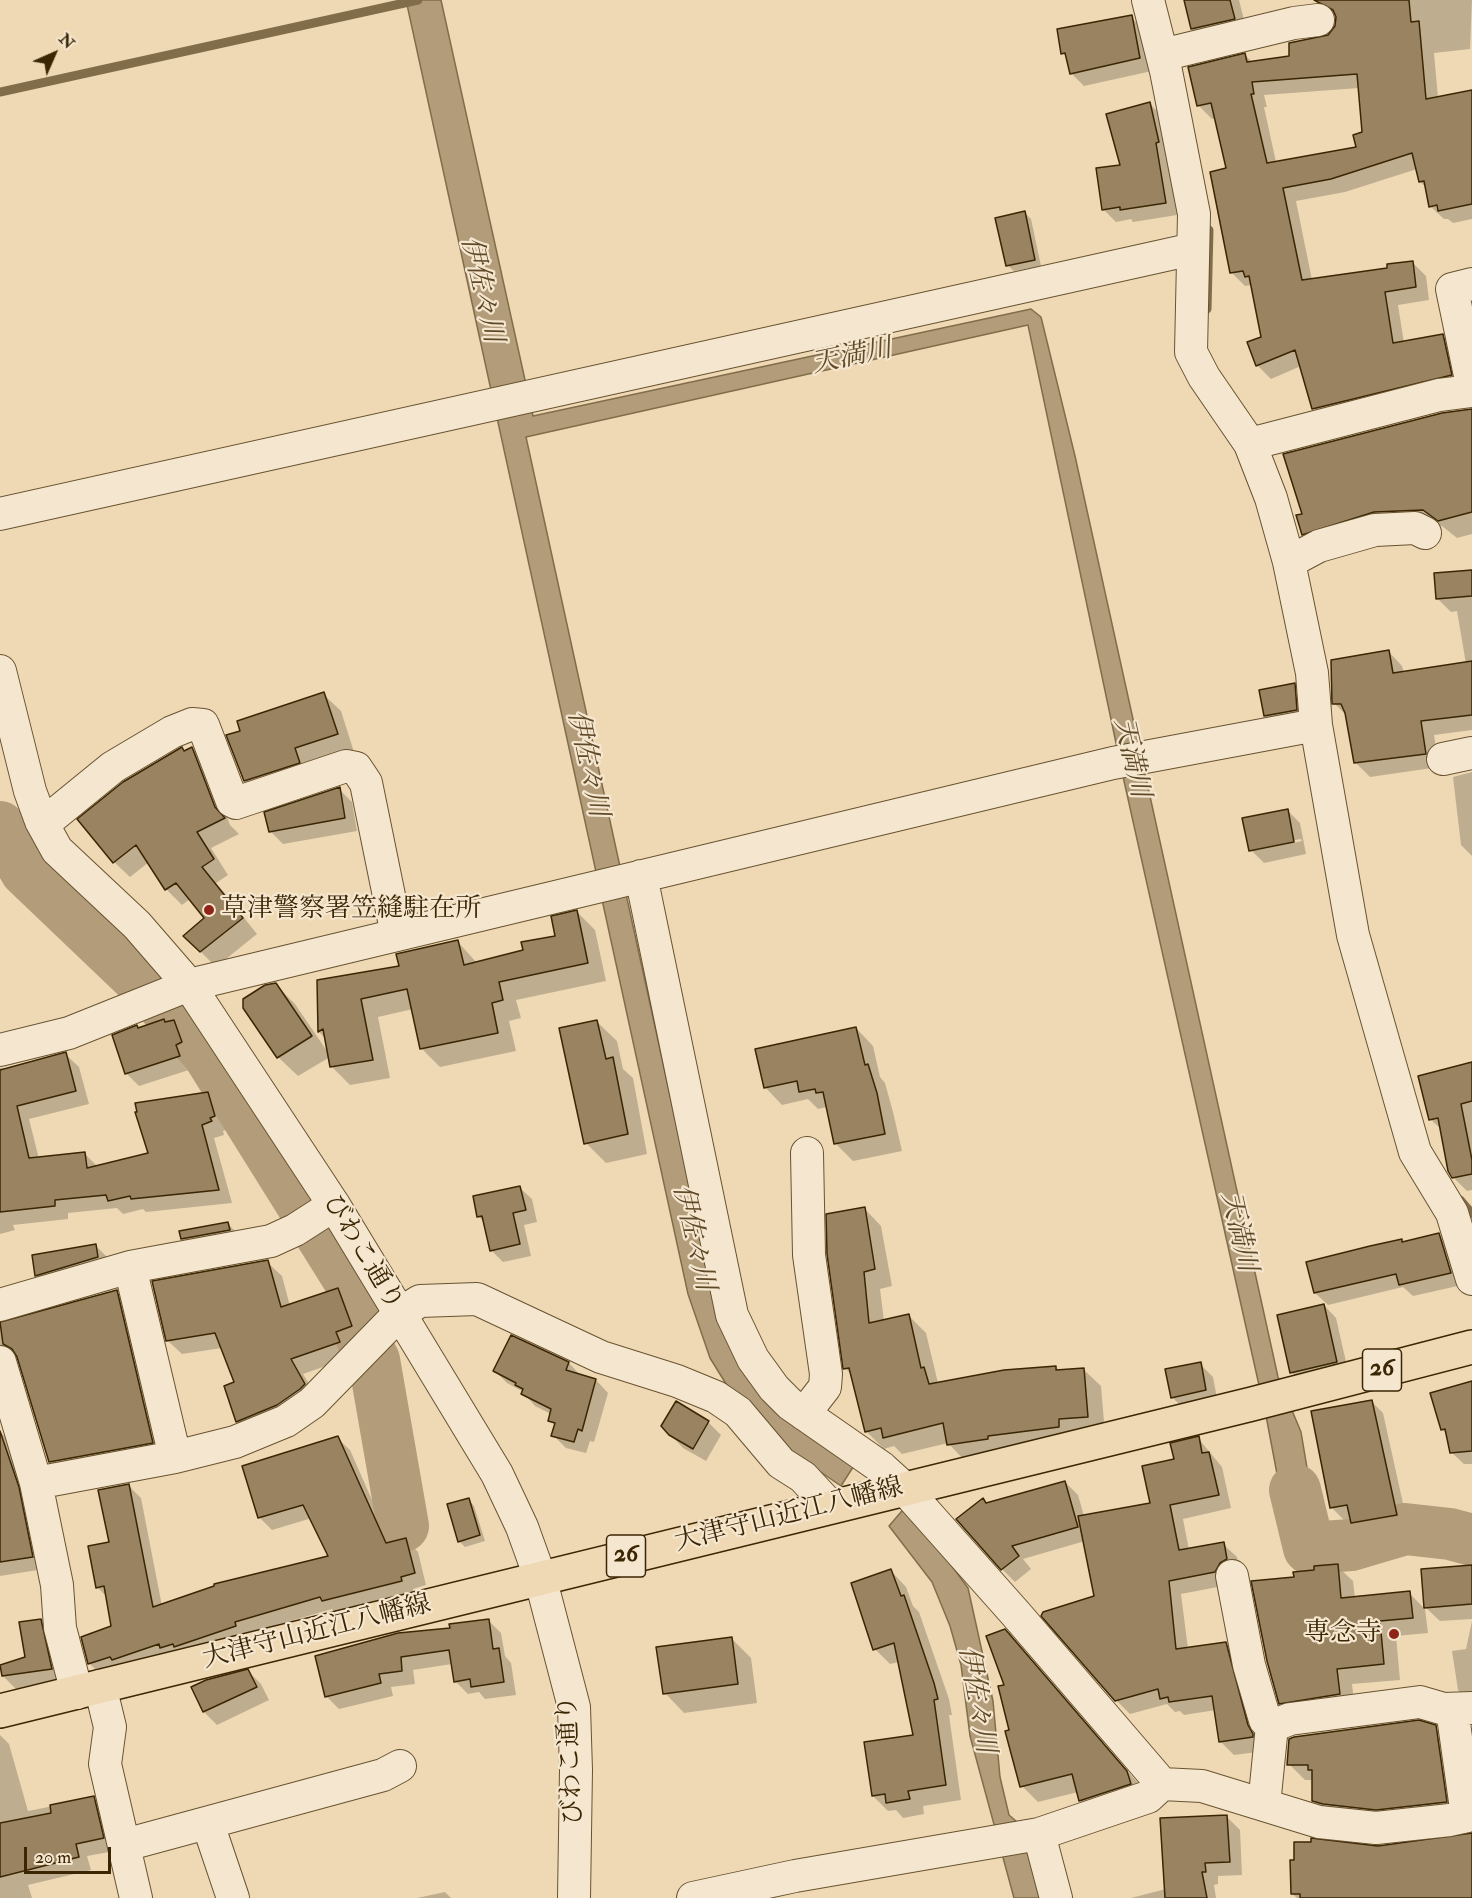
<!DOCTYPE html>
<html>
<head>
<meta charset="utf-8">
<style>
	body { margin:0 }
	#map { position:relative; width:1472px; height:1898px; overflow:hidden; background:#efd9b5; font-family:"IM FELL Double Pica",serif }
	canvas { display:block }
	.north { position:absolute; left:24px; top:24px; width:60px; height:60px; -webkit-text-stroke:4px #f5e6cf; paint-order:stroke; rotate:45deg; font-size:16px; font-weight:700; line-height:24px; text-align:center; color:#3b2604 }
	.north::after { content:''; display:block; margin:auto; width:21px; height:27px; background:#3b2604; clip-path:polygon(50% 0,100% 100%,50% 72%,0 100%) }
	.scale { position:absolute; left:24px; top:1847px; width:87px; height:27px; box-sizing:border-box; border:3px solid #3b2604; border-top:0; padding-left:8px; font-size:18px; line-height:21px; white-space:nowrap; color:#3b2604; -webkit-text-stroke:4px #f5e6cf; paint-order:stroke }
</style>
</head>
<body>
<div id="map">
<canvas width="1472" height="1898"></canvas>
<div class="north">N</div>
<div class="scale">20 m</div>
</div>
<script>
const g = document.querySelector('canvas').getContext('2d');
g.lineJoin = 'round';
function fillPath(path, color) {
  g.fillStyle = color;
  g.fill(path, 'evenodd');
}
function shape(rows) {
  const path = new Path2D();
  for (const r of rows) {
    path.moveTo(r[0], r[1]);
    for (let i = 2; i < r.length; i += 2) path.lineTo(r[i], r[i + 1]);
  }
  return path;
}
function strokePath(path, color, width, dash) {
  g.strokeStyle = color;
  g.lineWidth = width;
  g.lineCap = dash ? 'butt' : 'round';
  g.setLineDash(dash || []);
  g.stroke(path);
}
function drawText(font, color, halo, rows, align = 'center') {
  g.font = font + ' "IM FELL Double Pica","Noto Serif JP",serif';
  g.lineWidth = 4.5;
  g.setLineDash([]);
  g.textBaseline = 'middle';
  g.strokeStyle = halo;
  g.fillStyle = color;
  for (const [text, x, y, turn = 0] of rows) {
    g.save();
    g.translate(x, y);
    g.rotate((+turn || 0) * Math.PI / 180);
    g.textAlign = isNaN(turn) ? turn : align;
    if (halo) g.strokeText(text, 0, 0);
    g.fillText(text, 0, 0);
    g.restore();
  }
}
const water = shape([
	[406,0,441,0,533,416,1031,309,1041,317,1075,456,1278,1377,1301,1432,1323,1563,1295,1569,1267,1421,1124,781,1028,325,526,437,710,1278,726,1328,855,1464,841,1486,790,1451,736,1400,710,1358,688,1294,406,0],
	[907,1505,968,1588,993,1701,1000,1777,1009,1815,1023,1827,1043,1898,1014,1898,970,1736,961,1665,950,1626,932,1582,889,1526,907,1505]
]);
fillPath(water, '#b29c79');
strokePath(water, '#826d4a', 1.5);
fillPath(shape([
	[1185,0,1239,0,1247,32,1206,42,1192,29],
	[1316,0,1472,0,1470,49,1434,53,1438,98,1472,91,1472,219,1453,223,1448,219,1444,219,1430,206,1427,188,1420,182,1417,169,1345,192,1296,201,1312,280,1389,269,1412,262,1426,276,1429,300,1398,305,1404,343,1443,336,1456,349,1464,389,1327,422,1314,408,1301,366,1271,379,1257,365,1248,343,1263,337,1252,285,1245,286,1232,273,1212,173,1227,169,1216,118,1212,119,1198,105,1245,55,1253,63,1290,57,1329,36,1336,28,1337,16,1329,15],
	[1359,88,1363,133,1358,148,1276,162,1264,107,1267,107,1264,95],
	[1131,17,1144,30,1152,71,1084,86,1071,73,1068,58,1063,53],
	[1150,104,1162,116,1177,215,1133,222,1131,219,1116,222,1104,210],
	[1025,213,1031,219,1041,266,1014,271,1007,265],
	[1472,411,1472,534,1457,538,1442,526,1392,529,1321,551,1303,534],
	[1472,571,1472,730,1434,735,1439,767,1370,777,1356,763,1347,716,1334,703,1389,652,1402,666,1404,673,1466,664,1457,611,1451,612,1437,598],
	[1294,685,1307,698,1309,723,1279,729,1265,716],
	[323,694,341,711,354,752,312,766,263,798,245,781,242,732],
	[192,748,207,764,230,825,239,834,211,848,228,875,216,883,257,934,216,967,185,936,206,919,190,899,182,905,166,889,149,862,130,877,114,862,184,753],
	[1472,772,1472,856,1461,845,1453,777],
	[339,789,352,802,357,831,283,844,270,831],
	[1287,810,1300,823,1306,854,1264,863,1251,850],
	[1301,839,1302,841,1258,850,1258,847],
	[577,912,595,930,606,981,516,1000,521,1018,509,1021,516,1051,440,1067,422,1049,413,1009,378,1017,390,1078,350,1085,332,1067,330,1057,298,1076,278,1057,275,984,295,1004,329,1054,326,1039,319,1032,318,981,401,967,458,942,477,963,525,951,557,937],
	[164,1021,167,1023,174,1021,187,1034,194,1055,188,1058,192,1069,139,1086,126,1073,137,1027,139,1029],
	[597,1022,617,1041,623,1069,633,1078,647,1154,606,1163,586,1143],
	[856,1028,873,1046,880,1077,885,1083,893,1112,902,1151,853,1161,835,1143,827,1107,818,1109,808,1099,782,1105,765,1087],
	[65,1054,79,1067,89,1104,29,1119,39,1159,85,1154,98,1167,150,1154,208,1094,221,1107,228,1129,223,1131,224,1135,214,1138,232,1203,146,1212,143,1209,123,1214,117,1208,68,1213,68,1219,13,1225,15,1230,0,1234,0,1068,8,1069],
	[1472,1063,1472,1190,1467,1191,1453,1177,1442,1130,1430,1119],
	[519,1187,532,1199,537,1222,524,1225,531,1256,503,1262,491,1250,485,1223,479,1217],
	[864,1208,881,1226,892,1286,880,1289,884,1321,908,1315,926,1333,938,1383,1056,1367,1060,1371,1083,1369,1101,1386,1105,1434,966,1462,948,1443,902,1454,894,1446,884,1449,866,1431,853,1376,845,1368],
	[228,1224,241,1237,195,1252,182,1239],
	[1439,1235,1451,1247,1462,1285,1413,1296,1403,1287,1328,1305,1315,1293],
	[96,1246,109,1259,50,1288,37,1275],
	[267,1262,282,1276,290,1306,338,1290,352,1304,365,1341,354,1356,303,1374,318,1399,251,1436,237,1421,236,1383,222,1348,182,1354,167,1340],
	[116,1291,132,1307,168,1458,65,1477,50,1462,20,1359,11,1359,0,1369,0,1323],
	[1324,1305,1336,1318,1349,1375,1304,1384,1291,1372],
	[511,1337,569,1363,581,1376,596,1380,608,1393,594,1442,590,1441,586,1453,566,1448,553,1435,556,1426,550,1420,551,1414,535,1406,522,1391,507,1383,495,1371],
	[1200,1364,1213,1377,1218,1403,1185,1410,1172,1397],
	[1472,1383,1472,1464,1464,1464,1451,1452,1447,1435,1442,1429],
	[1371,1401,1383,1413,1408,1526,1364,1534,1351,1518,1344,1520,1331,1507],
	[708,1422,721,1435,706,1461,683,1448,670,1434],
	[0,1432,14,1445,44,1569,0,1576],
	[337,1438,350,1450,391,1543,406,1539,418,1552,426,1585,413,1589,414,1594,335,1613,332,1609,102,1676,89,1663,113,1627,107,1597,97,1587,129,1486,141,1498,162,1606,330,1557,312,1518,272,1530,259,1517],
	[1198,1438,1222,1467,1231,1508,1183,1519,1189,1550,1223,1544,1237,1557,1240,1573,1228,1585,1181,1594,1188,1649,1226,1644,1239,1657,1265,1751,1234,1755,1220,1741,1216,1710,1184,1715,1180,1711,1175,1712,1167,1704,1130,1714,1116,1700,1085,1541,1023,1559,1031,1569,1015,1582,1002,1569,987,1504,1065,1482,1078,1495,1084,1516,1151,1504,1175,1460],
	[468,1499,474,1506,485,1541,465,1547,459,1541],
	[1472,1564,1472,1619,1440,1621,1425,1607],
	[1337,1566,1353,1581,1355,1598,1409,1593,1425,1609,1428,1633,1396,1636,1400,1680,1352,1684,1355,1710,1296,1719,1280,1703,1296,1578],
	[891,1571,906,1587,913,1606,919,1612,949,1699,952,1715,949,1715,961,1800,923,1806,924,1814,903,1818,896,1810,888,1811,873,1796,914,1736,899,1662,890,1664,875,1649],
	[41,1620,54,1634,64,1682,16,1689,3,1676,27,1658],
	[488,1620,501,1633,505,1656,511,1663,516,1695,485,1699,479,1692,468,1694,455,1681,452,1664,413,1670,415,1684,391,1687,393,1696,339,1709,326,1696,452,1629],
	[1472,1621,1472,1704,1458,1690,1452,1651,1466,1649],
	[1005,1631,1021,1647,1143,1789,1096,1816,1080,1801,1078,1792,1038,1802,1022,1786,1011,1731,1006,1686],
	[731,1638,751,1658,757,1703,684,1713,665,1693],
	[248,1671,261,1684,269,1700,217,1725,204,1712,193,1688],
	[1435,1727,1452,1743,1462,1818,1330,1817,1313,1800,1314,1780,1305,1780,1289,1764],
	[0,1735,9,1744,28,1811,94,1798,106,1811,115,1851,87,1856,91,1870,28,1885,32,1898,0,1898],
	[1227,1817,1240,1830,1242,1875,1218,1876,1218,1884,1214,1885,1216,1898,1131,1898,1166,1889],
	[1472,1835,1472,1898,1297,1898,1292,1894,1378,1847],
	[445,1892,451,1898,417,1898]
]), '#0003');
strokePath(shape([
	[0,92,418,0],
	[1207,309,1209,230],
	[1460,1200,1472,1214]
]), '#826d4a', 9);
strokePath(shape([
	[0,827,26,871,137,977,207,1052,353,1286,361,1337,374,1360,403,1526],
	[1295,1490,1309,1548,1351,1545,1405,1529,1450,1534,1472,1540]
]), '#b29c79', 52);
const building = shape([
	[1184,0,1230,0,1235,19,1191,29,1184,0],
	[1314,0,1409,0,1411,22,1419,21,1426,99,1472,90,1472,204,1438,211,1437,205,1429,207,1424,181,1419,182,1412,153,1331,179,1283,188,1302,280,1387,268,1387,264,1413,261,1416,287,1385,292,1393,343,1443,334,1452,375,1312,409,1295,350,1256,366,1247,342,1261,337,1249,276,1245,277,1243,271,1230,273,1210,172,1226,168,1211,103,1197,106,1188,67,1245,53,1247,62,1289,56,1289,43,1328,35,1335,26,1336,17,1333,10,1314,0],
	[1357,74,1362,132,1353,135,1356,147,1267,163,1251,94,1254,94,1252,82,1357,74],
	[1132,15,1140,58,1070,74,1065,53,1061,54,1057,29,1132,15],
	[1150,102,1159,142,1156,143,1166,203,1120,210,1120,207,1102,210,1096,168,1120,165,1106,114,1150,102],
	[1025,211,1035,260,1006,266,995,218,1025,211],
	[1472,409,1472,512,1438,521,1423,510,1374,512,1302,535,1296,515,1302,514,1283,454,1442,413,1472,409],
	[1472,570,1472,596,1436,599,1434,573,1472,570],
	[1389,650,1393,673,1472,661,1472,715,1421,721,1426,754,1354,763,1345,713,1341,704,1332,704,1331,660,1389,650],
	[1295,683,1297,710,1264,716,1259,690,1295,683],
	[324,692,338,734,295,748,300,763,244,781,226,735,240,731,237,721,324,692],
	[182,747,184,751,192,747,215,807,225,818,197,832,214,859,202,867,243,918,200,952,183,936,204,918,176,883,165,890,136,845,113,863,77,819,123,782,182,747],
	[340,787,345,818,269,832,264,812,340,787],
	[1288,809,1294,842,1249,851,1242,818,1288,809],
	[577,910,588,963,499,982,503,1000,492,1003,498,1033,420,1049,407,989,361,999,373,1060,330,1067,323,1029,318,1032,317,980,399,966,396,954,458,940,464,965,523,950,521,942,555,936,551,916,577,910],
	[276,983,312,1036,277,1058,243,1008,243,999,265,985,276,983],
	[164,1019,165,1022,174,1020,182,1042,176,1045,180,1056,125,1074,112,1035,137,1025,138,1028,164,1019],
	[597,1020,606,1059,613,1057,628,1134,584,1144,559,1028,597,1020],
	[856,1027,865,1065,868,1064,877,1093,885,1134,834,1144,823,1092,816,1093,815,1089,799,1092,797,1081,764,1088,755,1049,856,1027],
	[66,1052,76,1091,17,1106,29,1158,85,1152,87,1168,148,1153,135,1112,137,1112,135,1103,208,1092,215,1116,210,1118,212,1121,202,1125,219,1190,131,1199,130,1196,108,1201,106,1195,55,1200,55,1206,0,1212,0,1070,66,1052],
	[1472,1062,1472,1101,1461,1104,1472,1160,1472,1174,1452,1178,1448,1171,1438,1118,1429,1120,1418,1076,1472,1062],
	[520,1186,526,1210,513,1213,520,1244,490,1251,482,1216,477,1217,473,1196,520,1186],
	[865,1207,875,1269,864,1272,869,1323,909,1314,921,1368,924,1367,929,1384,1004,1370,1056,1366,1056,1370,1084,1368,1088,1417,1059,1419,1059,1427,988,1436,988,1439,947,1445,943,1423,883,1438,881,1428,865,1432,849,1368,843,1369,827,1254,826,1214,865,1207],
	[228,1222,230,1230,181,1239,179,1231,228,1222],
	[1439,1233,1451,1273,1399,1285,1396,1274,1314,1293,1306,1262,1370,1246,1402,1239,1402,1242,1439,1233],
	[96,1244,98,1257,35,1276,32,1255,96,1244],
	[268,1260,281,1307,338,1288,352,1326,336,1332,340,1342,291,1359,305,1384,300,1389,277,1405,236,1422,224,1386,234,1382,215,1333,166,1341,152,1281,268,1260],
	[117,1290,153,1443,49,1462,17,1357,12,1349,3,1344,0,1322,117,1290],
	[1324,1304,1337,1362,1290,1373,1277,1315,1324,1304],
	[511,1335,569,1362,566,1370,596,1379,582,1431,578,1429,574,1442,551,1436,555,1423,548,1421,551,1409,521,1394,523,1389,515,1385,516,1383,493,1371,511,1335],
	[1201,1362,1206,1390,1171,1398,1165,1369,1201,1362],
	[1472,1381,1472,1451,1450,1453,1445,1429,1441,1430,1430,1393,1472,1381],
	[1372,1400,1397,1515,1351,1523,1347,1505,1330,1508,1311,1411,1372,1400],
	[676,1401,709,1421,693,1449,669,1435,661,1426,676,1401],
	[0,1431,19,1487,33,1557,0,1562,0,1431],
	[338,1436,386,1543,406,1538,415,1573,401,1577,402,1581,322,1601,320,1597,235,1622,236,1626,174,1647,173,1644,160,1648,159,1644,112,1660,110,1657,88,1664,81,1637,111,1626,104,1586,96,1588,88,1546,109,1542,98,1490,129,1484,153,1607,214,1586,214,1584,328,1556,303,1505,258,1518,242,1466,338,1436],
	[1199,1436,1202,1453,1209,1452,1219,1495,1170,1505,1179,1550,1224,1542,1227,1559,1220,1563,1215,1572,1169,1581,1176,1649,1226,1642,1248,1725,1253,1734,1253,1737,1219,1742,1212,1696,1169,1702,1168,1697,1160,1699,1158,1689,1115,1701,1041,1616,1043,1612,1094,1596,1078,1516,1150,1503,1142,1466,1174,1459,1170,1443,1199,1436],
	[1065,1481,1078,1527,1012,1546,1019,1556,1001,1570,956,1519,983,1498,986,1503,1065,1481],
	[469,1498,480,1535,458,1542,447,1504,469,1498],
	[1338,1564,1341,1598,1410,1591,1413,1618,1380,1621,1384,1664,1337,1669,1340,1694,1279,1704,1267,1661,1251,1581,1294,1577,1293,1572,1314,1570,1314,1566,1338,1564],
	[1472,1565,1472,1604,1424,1608,1421,1569,1472,1565],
	[891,1569,901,1596,904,1595,934,1683,938,1699,934,1700,946,1785,908,1791,910,1799,886,1803,885,1794,872,1796,864,1742,913,1735,894,1643,873,1650,851,1583,891,1569],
	[41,1619,52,1669,2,1676,0,1665,25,1657,19,1622,41,1619],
	[489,1619,493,1649,499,1648,504,1682,471,1687,470,1679,454,1682,449,1650,401,1657,402,1671,379,1674,381,1683,325,1697,315,1656,398,1633,450,1628,449,1624,489,1619],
	[1005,1629,1127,1771,1131,1784,1079,1801,1072,1774,1020,1787,1005,1731,1009,1730,998,1686,1004,1685,986,1636,1005,1629],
	[732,1637,738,1684,663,1694,656,1647,732,1637],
	[248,1669,257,1687,203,1712,191,1687,206,1680,248,1669],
	[1419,1720,1436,1725,1447,1802,1376,1810,1323,1804,1312,1801,1312,1770,1308,1770,1308,1765,1287,1765,1289,1739,1294,1737,1419,1720],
	[94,1796,104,1838,76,1844,79,1857,0,1877,0,1823,51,1813,50,1805,94,1796],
	[1227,1815,1230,1862,1205,1863,1206,1872,1202,1872,1207,1898,1165,1898,1160,1818,1227,1815],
	[1472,1833,1472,1898,1300,1898,1300,1894,1291,1894,1290,1860,1294,1860,1294,1842,1311,1842,1311,1838,1378,1846,1472,1833]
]);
fillPath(building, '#998360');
strokePath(building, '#3b2604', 1.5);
const minor = shape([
	[1148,0,1166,71,1194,214,1191,352,1204,377,1250,444,1271,498,1289,562,1312,673,1316,725,1353,935,1415,1152,1452,1213,1472,1279],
	[1162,55,1294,23,1318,20],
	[1472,284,1452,289,1472,385],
	[1250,444,1439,395,1472,391],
	[0,514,1193,249],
	[1289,562,1319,546,1375,530,1415,528,1425,533],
	[0,671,30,791,41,821,57,850,137,925,189,985,334,1205,497,1474,522,1527,540,1577,574,1707,576,1770,574,1898],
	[1443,759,1472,753],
	[43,824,113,767,172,732,192,724,203,725,232,801,236,803,346,766,356,768,366,783,397,935],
	[641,876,732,1315,753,1359,774,1388,790,1404,882,1468,904,1488,1016,1614,1162,1784],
	[0,1050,69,1033,189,985,1113,763,1316,725],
	[130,1267,175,1457],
	[0,1305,130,1267,271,1241,295,1230,334,1205],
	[0,1362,36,1483,57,1585,60,1628,77,1693],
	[804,1414,825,1387,826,1374,809,1255,807,1153],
	[36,1483,175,1457,235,1442,286,1421,312,1403,399,1314,420,1301,477,1299,601,1357,677,1381,716,1397,738,1412,781,1463,803,1477,830,1506],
	[1232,1576,1249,1665,1265,1720,1272,1726],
	[100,1686,110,1727,105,1764,136,1898],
	[1452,1709,1467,1816],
	[1264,1805,1272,1726,1290,1719,1420,1702,1444,1709,1472,1708],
	[208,1824,233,1898],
	[1039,1834,1056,1898],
	[125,1845,383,1775,400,1766],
	[693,1898,795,1876,1039,1834,1148,1797,1162,1784,1202,1786,1319,1822,1376,1828,1450,1820,1472,1815]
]);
const major = shape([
	[0,1711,1252,1404,1472,1347]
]);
strokePath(minor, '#685330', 34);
strokePath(major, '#3b2604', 36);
strokePath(minor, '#f5e6cf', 32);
strokePath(major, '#efd9b5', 33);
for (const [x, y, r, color] of [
	[209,910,6,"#8f2418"],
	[1394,1634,6,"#8f2418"]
]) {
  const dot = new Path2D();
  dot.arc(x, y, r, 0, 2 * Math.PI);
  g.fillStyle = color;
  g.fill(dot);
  strokePath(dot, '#f5e6cf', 2);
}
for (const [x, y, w] of [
	[1382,1370,39],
	[626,1556,39]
]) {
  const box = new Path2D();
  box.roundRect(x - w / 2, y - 21, w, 42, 4.5);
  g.fillStyle = '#f5e6cf';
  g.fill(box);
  strokePath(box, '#3b2604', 1.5);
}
drawText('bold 24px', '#3b2604', null, [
	["26",1382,1370],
	["26",626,1556]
]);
drawText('26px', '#3b2604', '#f5e6cf', [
	["草津警察署笠縫駐在所",221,910],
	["専念寺",1382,1634,"right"]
], 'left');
drawText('26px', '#3b2604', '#f5e6cf', [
	["びわこ通り",362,1253,59],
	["大津守山近江八幡線",789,1516,-14],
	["大津守山近江八幡線",317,1633,-14],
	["びわこ通り",572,1760,-93]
]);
drawText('italic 27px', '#5f4927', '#f5e6cf', [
	["伊佐々川",480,290,77],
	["天満川",852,358,-12],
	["天満川",1130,758,77],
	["伊佐々川",586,764,78],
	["天満川",1237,1232,77],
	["伊佐々川",692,1238,77],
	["伊佐々川",975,1700,80]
]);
</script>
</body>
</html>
